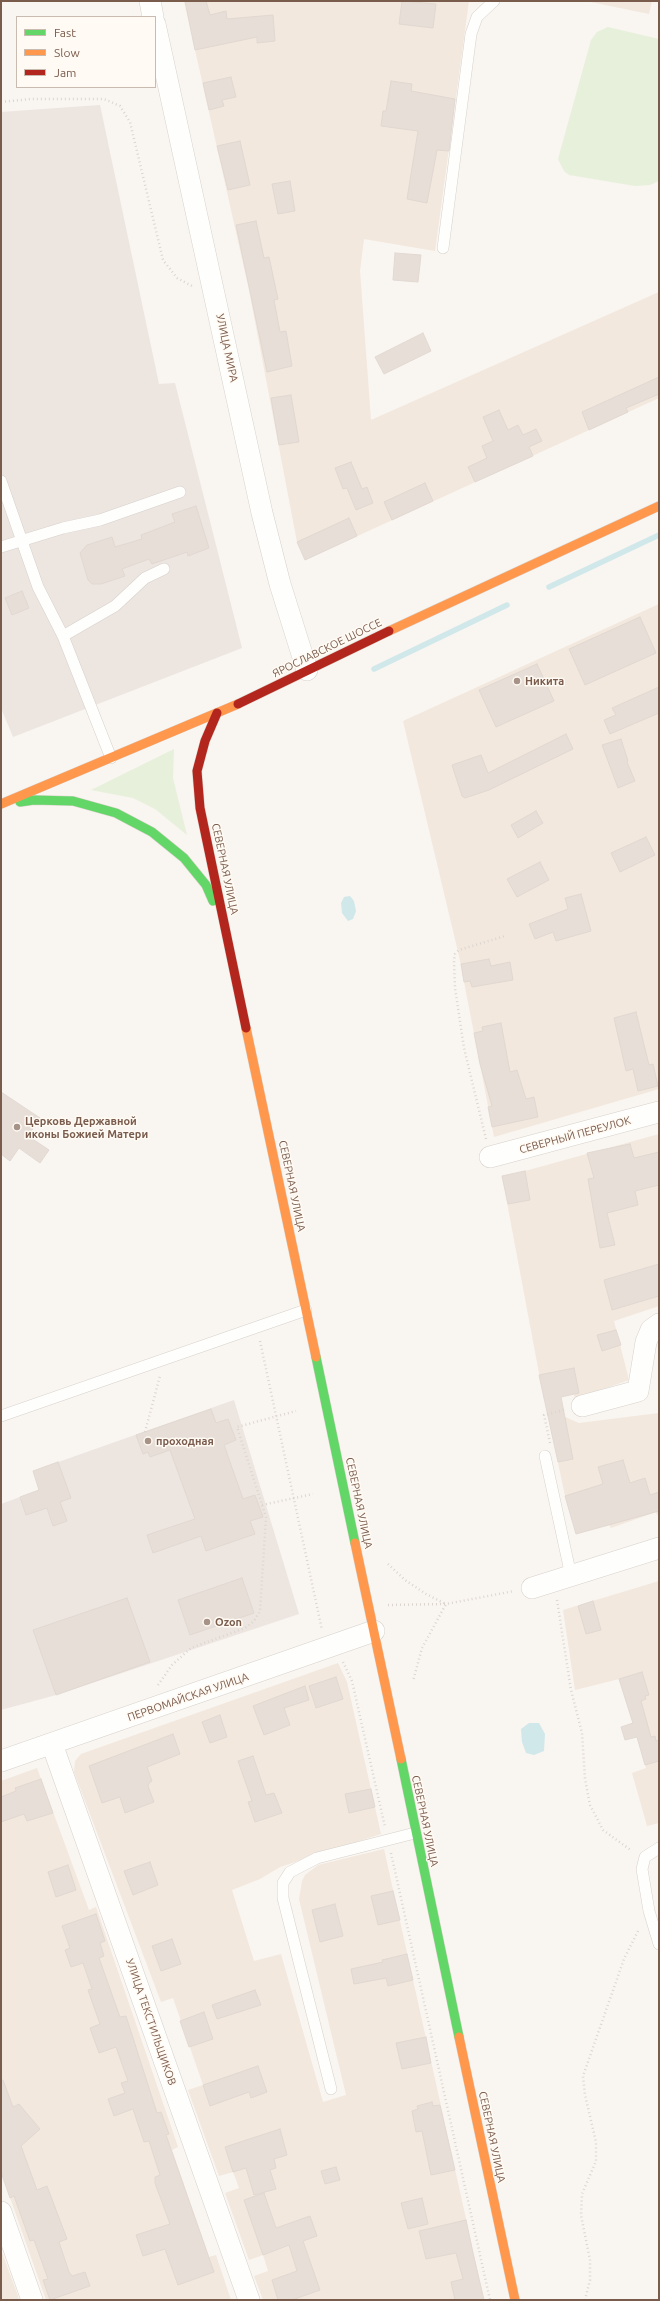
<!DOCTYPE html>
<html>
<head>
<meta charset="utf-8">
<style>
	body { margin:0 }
	#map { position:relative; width:660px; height:2301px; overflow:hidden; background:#f9f5f0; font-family:Ubuntu,sans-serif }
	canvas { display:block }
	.frame { position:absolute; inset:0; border:2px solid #7a5c4d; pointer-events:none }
	.legend { position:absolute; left:16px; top:16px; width:140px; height:72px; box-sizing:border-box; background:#fffaf3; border:1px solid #cabbb1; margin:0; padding:5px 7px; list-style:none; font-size:12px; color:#7a5c4d }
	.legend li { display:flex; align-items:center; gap:8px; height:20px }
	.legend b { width:20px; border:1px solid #cabbb1 }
</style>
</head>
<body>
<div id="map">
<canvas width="660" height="2301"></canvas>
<div class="frame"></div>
<ul class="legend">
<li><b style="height:5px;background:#63d668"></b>Fast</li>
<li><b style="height:5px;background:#ff974d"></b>Slow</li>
<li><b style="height:5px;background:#b3261e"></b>Jam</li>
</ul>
</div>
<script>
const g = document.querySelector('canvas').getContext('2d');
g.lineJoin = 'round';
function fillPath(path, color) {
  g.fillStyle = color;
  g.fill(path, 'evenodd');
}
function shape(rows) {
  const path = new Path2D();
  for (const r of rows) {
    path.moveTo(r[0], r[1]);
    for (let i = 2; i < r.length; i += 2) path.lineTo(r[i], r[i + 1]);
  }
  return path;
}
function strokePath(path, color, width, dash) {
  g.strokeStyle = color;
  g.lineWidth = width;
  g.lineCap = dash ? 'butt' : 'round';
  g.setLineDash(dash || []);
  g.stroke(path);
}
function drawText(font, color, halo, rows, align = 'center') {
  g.font = font + ' Ubuntu,sans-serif';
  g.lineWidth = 3;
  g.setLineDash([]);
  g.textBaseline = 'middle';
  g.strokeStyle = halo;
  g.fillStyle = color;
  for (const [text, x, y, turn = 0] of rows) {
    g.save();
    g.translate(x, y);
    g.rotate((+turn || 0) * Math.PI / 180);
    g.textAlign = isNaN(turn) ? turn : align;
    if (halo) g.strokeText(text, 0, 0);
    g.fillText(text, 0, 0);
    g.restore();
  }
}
fillPath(shape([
	[184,1,469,1,435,251,364,239,360,271,371,420,659,292,659,398,305,560,297,542,249,290],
	[586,1,652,1,649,14],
	[659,604,659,1089,494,1137,459,956,403,721],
	[659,1134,659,1306,614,1321,629,1380,575,1399,574,1394,544,1400,502,1176,525,1171],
	[659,1413,659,1514,657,1515,656,1512,611,1528,609,1525,576,1534,565,1496,549,1420,565,1417,579,1423],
	[659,1581,659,1823,647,1826,632,1773,646,1768,619,1679,575,1690,563,1610],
	[338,1663,347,1682,381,1834,280,1867,260,1879,232,1890,254,1961,281,1954,323,2102,346,2095,299,1899,302,1881,305,1875,318,1865,384,1849,484,2300,263,2300,254,2276,268,2271,263,2255,249,2260,225,2193,239,2188,233,2172,219,2176,188,2090,203,2085,173,1998,161,2002,74,1772,75,1761,81,1754],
	[37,1768,89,1910,96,1907,178,2147,172,2150,209,2257,216,2255,231,2300,46,2300,1,2172,1,1781],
	[1,2250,18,2296,19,2300,1,2300]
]), '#f2e8de');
fillPath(shape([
	[100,105,159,384,175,383,242,648,13,737,1,708,1,112],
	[234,1400,299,1614,56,1695,1,1710,1,1504,39,1490,33,1471]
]), '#ede5e0');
fillPath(shape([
	[608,27,659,39,659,181,650,185,635,186,569,175,564,171,558,159,591,40,597,32],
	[174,749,173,778,187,835,155,809,133,798,91,790]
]), '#e7f0db');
fillPath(shape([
	[350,896,354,901,356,911,353,919,348,921,342,913,341,903,344,897],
	[529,1723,539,1723,545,1734,544,1751,534,1755,526,1753,522,1742,521,1729]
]), '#d0e8ea');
strokePath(shape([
	[549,587,659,535],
	[374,669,507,605]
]), '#d0e8ea', 5.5);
const building = shape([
	[185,1,206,1,210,15,226,11,227,19,273,15,275,41,257,43,257,37,195,50,185,1],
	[402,1,436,4,433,28,399,24,402,1],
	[231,77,236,97,222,100,224,106,209,110,203,83,231,77],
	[391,81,412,84,411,91,455,99,449,151,437,150,427,203,407,199,418,131,381,126,383,111,386,111,391,81],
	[240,141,250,185,228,190,217,146,240,141],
	[290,181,295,211,278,214,272,184,290,181],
	[256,221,264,258,269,257,278,299,274,300,280,332,286,331,292,366,267,372,236,225,256,221],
	[395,253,421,255,418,282,393,280,395,253],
	[423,333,431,351,384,374,375,357,423,333],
	[659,377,659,394,626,408,628,412,589,430,582,412,659,377],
	[291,395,299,442,279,445,271,398,291,395],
	[499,410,508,430,518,425,523,435,536,429,542,441,529,447,533,456,475,482,468,467,487,458,482,446,493,441,483,417,499,410],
	[351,462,362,489,367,487,373,503,356,510,347,488,343,489,335,468,351,462],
	[425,483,433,501,392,520,384,502,425,483],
	[196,506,209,548,188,556,187,552,152,564,149,559,122,569,125,576,101,584,92,584,88,580,80,553,87,545,112,537,115,547,142,539,141,535,175,522,172,514,196,506],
	[349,518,357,536,305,560,297,542,349,518],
	[22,591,29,608,12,615,5,598,22,591],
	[640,617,656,653,585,685,569,649,640,617],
	[537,664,554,701,496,727,479,690,537,664],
	[659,687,659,713,610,734,604,720,616,715,612,708,659,687],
	[566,734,573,749,489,790,465,798,462,796,452,765,481,755,488,773,566,734],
	[621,739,628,761,627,762,635,781,618,788,602,745,621,739],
	[536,811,543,823,518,838,511,825,536,811],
	[646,837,655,855,620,872,611,853,646,837],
	[540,862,549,880,517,897,507,879,540,862],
	[581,894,591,931,556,941,553,932,535,939,529,924,568,909,565,898,581,894],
	[489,959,491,966,510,962,513,980,472,987,470,981,464,982,461,964,489,959],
	[636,1012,649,1065,653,1064,658,1086,638,1091,633,1069,626,1071,614,1018,636,1012],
	[501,1023,510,1072,517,1070,526,1099,534,1097,538,1117,492,1127,488,1107,492,1106,480,1064,474,1033,483,1031,482,1027,501,1023],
	[1,1092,40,1118,28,1136,49,1150,40,1163,19,1148,10,1161,1,1154,1,1092],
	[630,1144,634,1158,659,1152,659,1185,635,1191,638,1205,607,1213,615,1245,600,1248,588,1179,594,1178,587,1153,630,1144],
	[525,1171,530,1200,508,1204,502,1176,525,1171],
	[659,1264,659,1296,612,1310,604,1280,659,1264],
	[616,1330,621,1345,602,1351,597,1335,616,1330],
	[574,1368,579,1393,561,1397,573,1459,558,1462,539,1375,574,1368],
	[211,1409,216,1423,228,1419,236,1440,224,1445,243,1499,255,1495,263,1517,250,1521,255,1534,220,1546,206,1551,201,1536,153,1553,147,1535,195,1519,170,1450,150,1457,148,1452,143,1454,136,1435,211,1409],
	[623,1460,630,1483,645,1478,650,1495,659,1492,659,1511,576,1534,565,1496,603,1484,598,1467,623,1460],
	[58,1462,71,1498,60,1502,67,1521,53,1526,47,1508,26,1515,20,1497,39,1490,33,1471,58,1462],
	[242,1578,254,1613,190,1635,178,1600,242,1578],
	[127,1598,150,1662,56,1695,33,1630,127,1598],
	[593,1601,601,1630,586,1634,578,1606,593,1601],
	[642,1672,649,1695,645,1696,646,1699,641,1701,651,1737,655,1736,656,1741,659,1740,659,1761,645,1765,637,1737,625,1740,621,1727,633,1723,619,1679,642,1672],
	[336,1677,343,1699,316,1708,309,1686,336,1677],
	[305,1686,309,1700,284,1708,290,1725,264,1735,253,1706,305,1686],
	[220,1715,227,1737,210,1743,202,1722,220,1715],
	[173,1734,180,1754,147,1767,152,1781,149,1783,148,1786,154,1802,125,1813,120,1797,102,1803,89,1766,173,1734],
	[253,1756,266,1795,274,1793,282,1813,255,1822,248,1802,252,1801,238,1761,253,1756],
	[41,1779,53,1813,27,1821,24,1814,1,1822,1,1797,16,1791,15,1788,41,1779],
	[371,1789,375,1807,349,1813,345,1794,371,1789],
	[150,1862,158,1885,133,1895,124,1871,150,1862],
	[68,1865,76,1890,56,1897,48,1872,68,1865],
	[393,1891,400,1920,378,1925,371,1896,393,1891],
	[335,1904,343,1936,320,1942,312,1910,335,1904],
	[96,1914,105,1941,100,1943,104,1956,99,1958,120,2017,126,2016,157,2113,161,2112,169,2134,166,2135,214,2272,178,2285,165,2249,143,2256,136,2235,170,2224,155,2183,155,2177,160,2175,149,2141,144,2142,133,2109,114,2116,108,2099,125,2093,121,2083,128,2081,116,2047,99,2053,90,2028,100,2024,88,1990,92,1989,83,1963,71,1967,65,1950,70,1948,62,1926,96,1914],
	[172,1939,181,1964,161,1971,152,1946,172,1939],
	[407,1954,413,1980,388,1986,386,1978,354,1984,351,1969,383,1962,382,1960,407,1954],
	[255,1990,261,2005,217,2019,212,2005,255,1990],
	[204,2012,213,2039,189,2047,180,2021,204,2012],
	[426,2037,431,2063,402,2069,396,2043,426,2037],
	[258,2066,267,2092,251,2098,249,2092,210,2106,203,2085,258,2066],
	[1,2080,3,2080,13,2107,19,2104,40,2129,21,2146,37,2190,47,2186,67,2239,59,2242,69,2272,72,2276,85,2272,90,2286,50,2300,43,2280,48,2279,34,2240,30,2241,14,2196,10,2198,1,2172,1,2080],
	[432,2102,433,2106,440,2105,455,2170,431,2175,422,2131,416,2132,412,2111,418,2109,417,2106,432,2102],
	[280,2129,287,2155,274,2159,276,2168,270,2170,276,2189,254,2195,246,2168,233,2172,225,2147,280,2129],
	[336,2167,340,2180,325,2184,321,2171,336,2167],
	[264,2193,276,2228,310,2216,317,2236,303,2241,320,2290,292,2300,278,2300,272,2280,297,2271,289,2245,263,2255,244,2200,264,2193],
	[422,2198,428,2224,408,2229,401,2203,422,2198],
	[466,2220,473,2253,484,2300,455,2300,451,2282,463,2279,456,2253,426,2259,419,2231,466,2220]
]);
fillPath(building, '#e6ded7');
strokePath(building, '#e2d8d2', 1);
const lane = shape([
	[443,248,471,34,477,17,494,1],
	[1,481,38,587,63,636,111,758],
	[1,547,63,528,100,520,180,492],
	[63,636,115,606,145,578,164,569],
	[1,1416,306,1310],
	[545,1456,571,1576],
	[659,1848,645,1857,642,1869,649,1911,659,1944],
	[331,2089,283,1898,283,1883,290,1872,317,1858,415,1833]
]);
const street = shape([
	[150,1,153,17],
	[155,24,262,513,280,584,307,670],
	[490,1157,659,1112],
	[582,1406,638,1391,646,1342,651,1330,659,1324],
	[532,1588,659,1548],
	[52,1744,249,2300],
	[1,1761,374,1631],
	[1,2212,32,2300]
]);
const fast = shape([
	[20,802,34,800,73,801,116,813,152,832,184,858,206,885,213,901],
	[316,1357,355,1543],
	[401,1759,459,2037]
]);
const slow = shape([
	[389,631,659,506],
	[1,804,238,704],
	[246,1028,316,1357],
	[355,1543,401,1759],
	[459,2037,515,2300]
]);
const jam = shape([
	[238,704,389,631],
	[217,713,205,741,197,771,200,808,246,1028]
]);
strokePath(lane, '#d7d1cb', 12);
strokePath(street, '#d7d1cb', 22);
strokePath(fast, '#d9d2cb', 10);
strokePath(slow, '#d9d2cb', 10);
strokePath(jam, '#d9d2cb', 10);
strokePath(shape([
	[1,102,31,99,104,99,120,106,130,122,163,260,177,278,192,286],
	[486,1139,464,1048,455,988,454,960,455,954,459,950,505,936],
	[260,1341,322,1630],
	[145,1432,160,1376],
	[550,1443,544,1415,564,1410],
	[262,1505,313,1494],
	[388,1564,405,1580,426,1594,446,1604,422,1648,413,1681],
	[557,1600,571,1690,582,1733,585,1779,590,1805,603,1830,632,1851],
	[388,1605,446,1604,514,1591],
	[343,1662,352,1681,385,1827],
	[158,1685,172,1665,191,1648,245,1628,254,1621,260,1611,266,1517,237,1427,296,1411],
	[391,1853,490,2300],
	[585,2300,590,2280,590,2260,581,2215,582,2194,596,2161,596,2142,585,2095,583,2076,624,1959,639,1929]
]), '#dcd5d0', 2.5, [1, 3]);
strokePath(lane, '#fefefd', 11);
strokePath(street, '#fefefd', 21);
strokePath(fast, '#63d668', 9);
strokePath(slow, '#ff974d', 9);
strokePath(jam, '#b3261e', 9);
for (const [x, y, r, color] of [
	[517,681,4,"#a69286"],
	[17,1127,4,"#a69286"],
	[148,1441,4,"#a69286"],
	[207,1622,4,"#a69286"]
]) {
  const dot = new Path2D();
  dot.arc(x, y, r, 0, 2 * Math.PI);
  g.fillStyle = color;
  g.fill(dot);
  strokePath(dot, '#fffaf3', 1.5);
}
drawText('11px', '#7a5c4d', '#fffaf3', [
	["УЛИЦА МИРА",227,348,78],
	["ЯРОСЛАВСКОЕ ШОССЕ",327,648,-26],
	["СЕВЕРНАЯ УЛИЦА",225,869,78],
	["СЕВЕРНЫЙ ПЕРЕУЛОК",575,1135,-15],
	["СЕВЕРНАЯ УЛИЦА",292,1186,78],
	["СЕВЕРНАЯ УЛИЦА",359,1503,78],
	["ПЕРВОМАЙСКАЯ УЛИЦА",188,1697,-19],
	["СЕВЕРНАЯ УЛИЦА",425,1821,78],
	["УЛИЦА ТЕКСТИЛЬЩИКОВ",151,2022,71],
	["СЕВЕРНАЯ УЛИЦА",492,2137,78]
]);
drawText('bold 11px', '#7a5c4d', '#fffaf3', [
	["Никита",525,681],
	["Церковь Державной",25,1121],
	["иконы Божией Матери",25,1134],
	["проходная",156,1441],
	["Ozon",215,1622]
], 'left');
</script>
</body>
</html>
